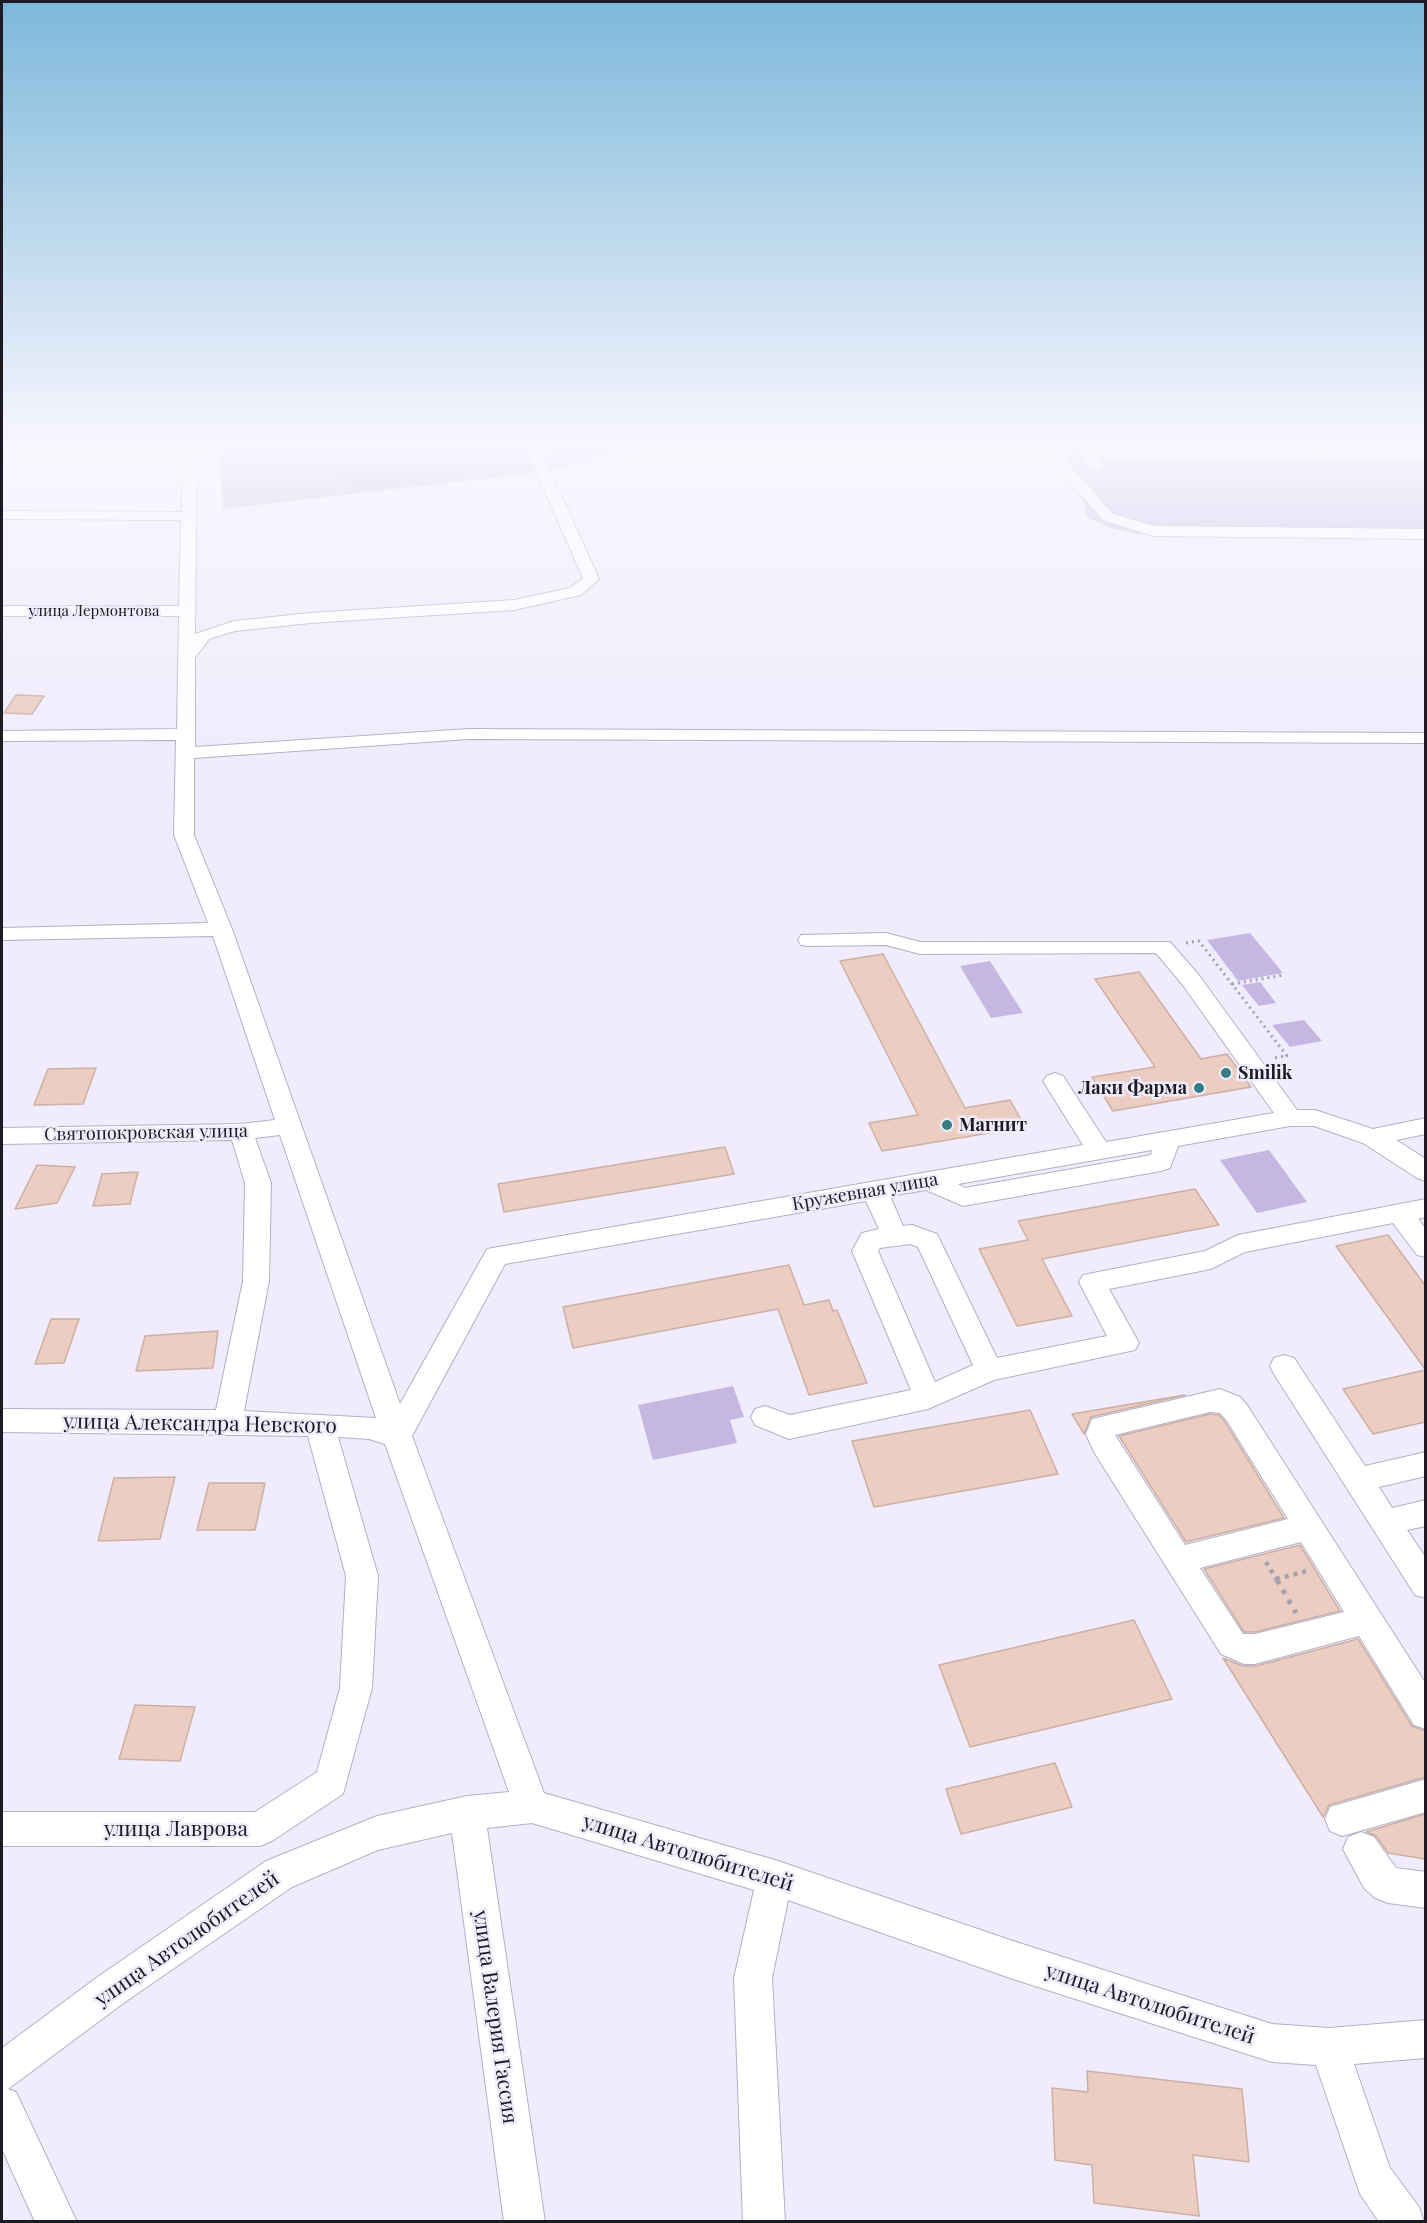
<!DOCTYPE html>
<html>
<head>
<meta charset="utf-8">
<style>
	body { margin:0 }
	#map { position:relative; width:1427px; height:2223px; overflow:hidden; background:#f0ecfd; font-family:"Playfair Display",serif }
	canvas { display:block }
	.frame { position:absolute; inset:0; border:3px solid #1c1a23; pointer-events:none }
</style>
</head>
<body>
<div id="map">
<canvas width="1427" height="2223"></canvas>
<div class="frame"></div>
</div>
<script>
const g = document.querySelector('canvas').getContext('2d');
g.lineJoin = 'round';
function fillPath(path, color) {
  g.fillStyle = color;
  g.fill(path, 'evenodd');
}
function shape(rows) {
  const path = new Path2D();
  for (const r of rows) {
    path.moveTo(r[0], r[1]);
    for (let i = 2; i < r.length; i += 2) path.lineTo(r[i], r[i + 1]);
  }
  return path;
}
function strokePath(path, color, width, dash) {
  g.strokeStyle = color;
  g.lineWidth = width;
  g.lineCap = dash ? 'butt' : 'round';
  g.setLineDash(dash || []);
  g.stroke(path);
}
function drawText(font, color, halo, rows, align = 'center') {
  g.font = font + ' "Playfair Display",serif';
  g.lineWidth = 5;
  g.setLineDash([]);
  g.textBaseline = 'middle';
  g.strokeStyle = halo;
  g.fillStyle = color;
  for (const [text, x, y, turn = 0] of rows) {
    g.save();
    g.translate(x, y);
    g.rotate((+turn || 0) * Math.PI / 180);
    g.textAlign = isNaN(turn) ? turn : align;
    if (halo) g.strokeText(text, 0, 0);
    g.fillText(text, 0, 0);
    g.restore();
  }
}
fillPath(shape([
	[218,442,722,442,654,447,528,474,223,509],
	[1062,442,1425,442,1425,538,1139,534,1111,528,1088,518],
	[1250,933,1283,973,1238,981,1207,940],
	[990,961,1023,1013,991,1018,960,966],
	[1260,982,1276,1003,1259,1006,1242,985],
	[1304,1020,1322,1041,1290,1047,1272,1025],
	[1269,1150,1307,1202,1257,1213,1220,1160],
	[733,1386,744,1417,730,1420,737,1443,653,1460,638,1405]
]), '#c2b8e1');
fillPath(shape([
	[351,442,481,442,477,446,483,462,468,472,420,484,353,490,337,475,358,455]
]), '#b7abdb');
const building = shape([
	[16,695,44,696,32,714,4,713,16,695],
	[883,954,965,1108,1010,1100,1025,1127,882,1151,869,1123,918,1115,840,961,883,954],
	[1139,972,1201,1059,1227,1054,1251,1087,1113,1111,1092,1077,1155,1067,1095,979,1139,972],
	[96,1068,83,1104,34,1105,48,1069,96,1068],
	[725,1147,734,1174,504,1212,498,1184,725,1147],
	[37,1165,75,1167,57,1203,15,1209,37,1165],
	[138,1172,130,1204,93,1206,102,1174,138,1172],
	[1195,1189,1219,1225,1042,1259,1072,1316,1017,1326,979,1249,1028,1240,1018,1221,1195,1189],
	[1388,1235,1425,1285,1425,1369,1336,1246,1388,1235],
	[789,1265,804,1305,829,1300,833,1311,837,1310,867,1383,809,1395,778,1309,573,1348,563,1307,789,1265],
	[51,1319,79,1319,64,1363,35,1364,51,1319],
	[218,1331,213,1368,136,1371,145,1336,218,1331],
	[1425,1370,1425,1422,1373,1434,1343,1389,1425,1370],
	[1185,1395,1091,1417,1084,1434,1072,1414,1185,1395],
	[1030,1410,1058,1474,874,1507,852,1441,1030,1410],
	[1210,1414,1219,1415,1225,1422,1284,1518,1186,1542,1119,1436,1210,1414],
	[175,1477,160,1539,98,1541,114,1478,175,1477],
	[209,1483,265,1483,255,1530,197,1530,209,1483],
	[1300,1545,1340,1611,1255,1632,1244,1632,1204,1569,1300,1545],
	[1134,1620,1172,1699,970,1747,939,1665,1134,1620],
	[1358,1639,1412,1726,1425,1731,1425,1777,1329,1805,1323,1817,1223,1658,1243,1666,1256,1666,1358,1639],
	[135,1705,195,1707,180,1761,119,1759,135,1705],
	[1055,1763,1072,1807,961,1834,946,1789,1055,1763],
	[1425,1814,1425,1859,1388,1853,1376,1836,1366,1832,1425,1814],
	[1087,2071,1242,2089,1249,2162,1193,2155,1199,2216,1094,2203,1092,2165,1055,2160,1052,2088,1088,2092,1087,2071]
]);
fillPath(building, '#ebcec1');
strokePath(building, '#ccb0a3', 1.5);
const minor = shape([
	[183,442,197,442,195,634,234,621,310,613,514,600,570,588,583,578,528,453,545,442,563,442,543,455,599,579,581,595,514,610,310,623,235,631,209,639,195,658,195,747,469,729,1426,733,1426,743,469,739,194,758,194,835,232,929,400,1404,487,1249,1083,1145,1043,1081,1047,1076,1055,1073,1063,1076,1106,1142,1274,1113,1182,984,1156,953,920,954,886,945,809,946,801,945,798,940,801,935,886,933,920,942,1170,942,1198,974,1297,1110,1315,1110,1373,1129,1426,1118,1426,1134,1396,1140,1426,1159,1426,1181,1417,1178,1363,1143,1314,1126,1290,1126,1178,1146,1170,1168,1161,1171,963,1206,926,1190,890,1196,903,1226,912,1225,937,1234,997,1358,1107,1336,1079,1282,1083,1275,1205,1251,1238,1235,1426,1199,1426,1217,1418,1219,1426,1229,1426,1257,1417,1255,1393,1223,1245,1252,1211,1269,1109,1289,1139,1343,1135,1350,994,1380,928,1409,789,1439,755,1425,751,1417,755,1409,765,1406,790,1415,911,1390,852,1251,862,1233,879,1229,866,1201,505,1264,412,1436,544,1793,775,1860,1013,1941,1272,2024,1329,2028,1426,2020,1426,2058,1354,2064,1390,2168,1419,2207,1424,2222,1379,2222,1360,2194,1316,2065,1272,2062,1013,1979,788,1900,772,1978,785,2222,743,2222,734,1978,754,1890,532,1823,487,1828,545,2222,504,2222,452,1833,378,1850,292,1887,125,2002,8,2089,16,2092,77,2222,35,2222,2,2149,2,2048,99,1976,266,1861,377,1816,467,1796,509,1792,385,1444,369,1439,338,1437,378,1576,372,1688,343,1794,272,1841,260,1846,2,1846,2,1812,255,1812,317,1772,340,1688,346,1576,308,1436,2,1432,2,1409,216,1410,243,1281,245,1183,232,1140,2,1144,2,1128,241,1124,275,1120,213,936,2,940,2,928,208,923,174,835,176,740,2,741,2,731,177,729,179,616,2,616,2,606,179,606,181,520,2,519,2,511,182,512,183,442],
	[280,1135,376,1418,244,1411,269,1281,271,1183,255,1138,280,1135],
	[1152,1150,1151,1155,965,1188,958,1184,1152,1150],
	[910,1244,918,1247,973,1365,935,1382,878,1251,880,1248,910,1244],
	[1022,442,1038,442,1060,462,1068,463,1113,514,1154,526,1426,529,1426,539,1153,536,1103,520,1060,471,1052,470,1022,442],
	[1090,450,1426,453,1426,461,1098,458,1101,467,1094,471,1087,467,1083,454,1090,450],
	[1284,1355,1294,1358,1365,1466,1426,1452,1426,1476,1379,1487,1392,1508,1426,1500,1426,1526,1407,1530,1426,1558,1426,1598,1415,1595,1274,1374,1270,1366,1274,1358,1284,1355],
	[1220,1389,1240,1397,1247,1405,1426,1684,1426,1729,1414,1725,1359,1636,1255,1664,1244,1664,1221,1654,1094,1452,1086,1434,1092,1419,1220,1389],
	[1210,1412,1220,1413,1227,1421,1288,1519,1185,1545,1115,1435,1210,1412],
	[1301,1542,1344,1612,1255,1634,1243,1634,1200,1568,1301,1542],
	[1426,1779,1426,1812,1342,1836,1330,1831,1325,1819,1330,1807,1426,1779],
	[1361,1832,1374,1837,1396,1868,1426,1872,1426,1908,1388,1903,1375,1898,1364,1888,1343,1849,1348,1837,1361,1832]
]);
strokePath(minor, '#b4aec8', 2);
strokePath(shape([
	[1186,943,1199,941,1287,1056,1273,1058],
	[1232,984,1284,975]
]), '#a5a1b0', 3, [2, 4]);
strokePath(shape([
	[1266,1562,1278,1582],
	[1276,1579,1307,1571]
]), '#a5a1b0', 4.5, [4, 5]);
strokePath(shape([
	[1277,1580,1296,1613]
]), '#a5a1b0', 5, [4.5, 7]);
fillPath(minor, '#fff');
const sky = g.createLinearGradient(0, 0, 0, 754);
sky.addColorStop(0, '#7cb8da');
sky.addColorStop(0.59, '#f8f6fe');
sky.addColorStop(1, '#f8f6fe00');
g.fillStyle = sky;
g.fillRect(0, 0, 1427, 754);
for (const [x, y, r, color] of [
	[1226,1073,6,"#367e85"],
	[1199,1088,6,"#367e85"],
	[947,1125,6,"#367e85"]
]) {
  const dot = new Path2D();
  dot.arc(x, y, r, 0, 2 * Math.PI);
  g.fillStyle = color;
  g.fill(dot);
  strokePath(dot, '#f0ecfd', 2);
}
drawText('15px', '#1c1a23', '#f0ecfd', [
	["улица Лермонтова",94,611]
]);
drawText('bold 18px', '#1c1a23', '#f0ecfd', [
	["Smilik",1238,1073],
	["Лаки Фарма",1187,1088,"right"],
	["Магнит",959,1125]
], 'left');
drawText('18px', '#1c1a23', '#f0ecfd', [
	["Святопокровская улица",146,1133,-1],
	["Кружевная улица",865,1192,-10]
]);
drawText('21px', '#1c1a23', '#f0ecfd', [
	["улица Александра Невского",200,1424,1],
	["улица Лаврова",176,1829],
	["улица Автолюбителей",688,1853,17],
	["улица Автолюбителей",187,1939,-35],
	["улица Автолюбителей",1150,2004,18],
	["улица Валерия Гассия",495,2017,82]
]);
</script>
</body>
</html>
